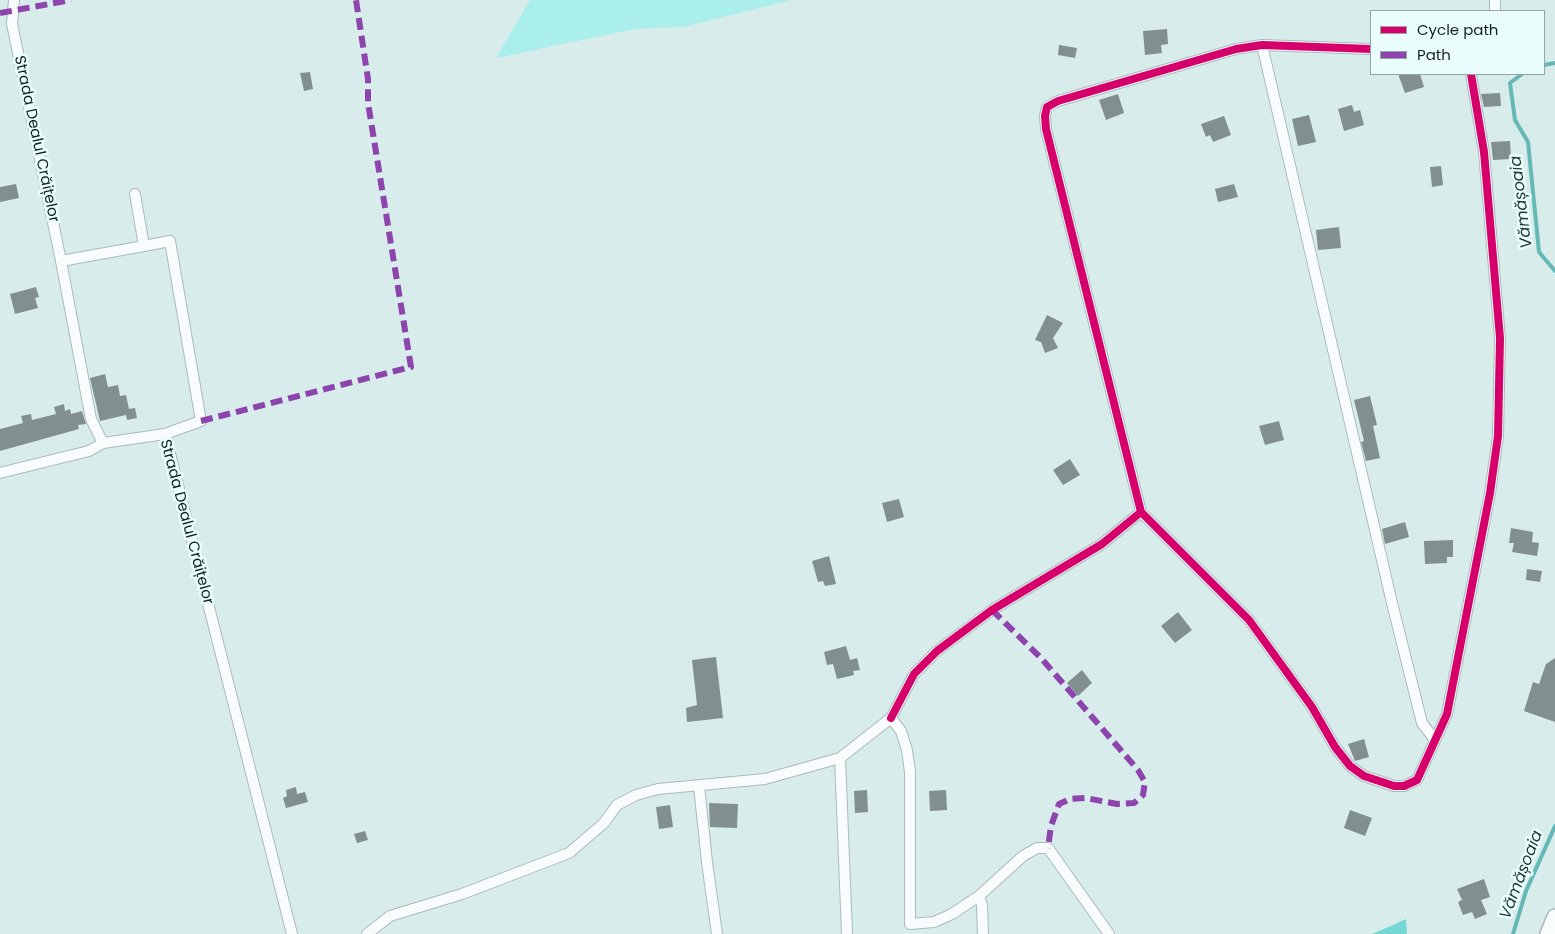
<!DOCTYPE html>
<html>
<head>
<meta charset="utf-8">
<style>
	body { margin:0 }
	#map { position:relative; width:1555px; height:934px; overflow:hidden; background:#d8eceb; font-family:Poppins,sans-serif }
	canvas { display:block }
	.legend { position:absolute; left:1370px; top:10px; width:175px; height:65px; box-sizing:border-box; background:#e9fefc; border:1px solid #93a6a4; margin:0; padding:6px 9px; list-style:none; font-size:15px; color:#132120 }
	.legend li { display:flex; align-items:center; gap:10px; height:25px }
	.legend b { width:25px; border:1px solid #93a6a4 }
</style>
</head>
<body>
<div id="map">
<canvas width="1555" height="934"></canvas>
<ul class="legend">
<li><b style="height:6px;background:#d6006c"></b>Cycle path</li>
<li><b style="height:6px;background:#8e44ad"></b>Path</li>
</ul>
</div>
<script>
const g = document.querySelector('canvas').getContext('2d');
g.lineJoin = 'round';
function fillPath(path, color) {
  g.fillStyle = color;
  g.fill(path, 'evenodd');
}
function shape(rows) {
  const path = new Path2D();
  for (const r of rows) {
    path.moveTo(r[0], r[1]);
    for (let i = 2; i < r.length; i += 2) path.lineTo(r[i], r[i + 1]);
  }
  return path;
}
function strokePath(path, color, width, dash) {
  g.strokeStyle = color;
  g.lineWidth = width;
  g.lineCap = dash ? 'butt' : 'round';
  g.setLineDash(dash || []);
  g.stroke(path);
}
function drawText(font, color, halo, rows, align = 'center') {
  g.font = font + ' Poppins,sans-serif';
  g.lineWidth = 5;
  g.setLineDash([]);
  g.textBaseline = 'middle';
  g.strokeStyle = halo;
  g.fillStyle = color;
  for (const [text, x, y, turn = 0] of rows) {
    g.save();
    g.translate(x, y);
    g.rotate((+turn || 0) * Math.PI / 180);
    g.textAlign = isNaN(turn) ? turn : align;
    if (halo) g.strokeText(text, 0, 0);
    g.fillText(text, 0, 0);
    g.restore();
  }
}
fillPath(shape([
	[530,0,791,0,683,27,635,29,496,58]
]), '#aaefec');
fillPath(shape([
	[1406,919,1407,934,1372,934,1393,925]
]), '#75d7d4');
strokePath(shape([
	[1544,65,1555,63],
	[1522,74,1510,83,1515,120,1528,142,1539,252,1555,271],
	[1513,934,1526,891,1555,826]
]), '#64b9b6', 4);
fillPath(shape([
	[1167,29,1168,44,1161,45,1162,53,1145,55,1143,31],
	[1059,45,1077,48,1075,58,1058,55],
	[310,72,313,89,304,91,300,73],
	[1398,74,1420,74,1424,87,1405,93],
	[1500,93,1501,106,1484,107,1481,94],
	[1118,94,1124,113,1106,120,1099,100],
	[1352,105,1354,112,1360,110,1364,125,1344,131,1338,109],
	[1309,115,1316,142,1298,146,1292,119],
	[1224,116,1231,135,1213,142,1210,135,1206,137,1201,124],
	[1510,141,1511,159,1493,160,1491,142],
	[1441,166,1443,185,1432,187,1430,167],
	[16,184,19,198,0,202,0,187],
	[1234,184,1238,197,1218,202,1215,189],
	[1339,227,1341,248,1318,250,1316,230],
	[36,287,39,297,35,298,38,308,15,314,10,294],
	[1047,315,1063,323,1053,338,1058,348,1045,353,1041,342,1035,340],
	[105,374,108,387,118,385,120,396,126,395,129,409,135,408,137,418,127,420,126,415,100,421,90,378],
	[1370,396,1377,425,1373,426,1380,458,1366,461,1361,442,1364,441,1354,400],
	[64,404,65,411,70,409,71,414,82,411,86,424,78,425,79,429,0,451,0,429,23,423,21,416,31,414,32,420,56,414,54,407],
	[1279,421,1284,440,1265,445,1259,426],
	[1070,459,1080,475,1063,485,1053,470],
	[899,499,904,517,887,522,882,503],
	[1405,522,1409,537,1385,544,1382,529],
	[1511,528,1533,532,1532,542,1539,543,1537,556,1512,552,1514,543,1509,543],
	[1453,540,1453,557,1447,557,1447,563,1425,564,1424,541],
	[829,556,836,584,825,586,823,581,818,582,812,561],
	[1527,569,1542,571,1540,582,1526,580],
	[1178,612,1192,630,1175,643,1161,626],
	[846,646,850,660,857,658,860,670,853,671,854,675,837,679,833,664,827,665,824,652],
	[716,657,723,718,687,722,686,708,697,705,692,660],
	[1555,658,1555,722,1524,711,1533,682,1539,684,1546,664],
	[1082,670,1092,683,1078,696,1067,683],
	[1364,739,1369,757,1355,761,1348,744],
	[296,787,297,794,305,792,308,802,286,808,283,798,287,796,286,790],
	[867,790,868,812,855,813,854,791],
	[946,790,947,810,930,811,929,791],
	[709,803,738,804,737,828,710,827],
	[670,805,673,827,659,829,656,807],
	[1350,810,1372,818,1365,836,1344,828],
	[365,831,368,840,357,843,354,834],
	[1484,879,1490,897,1481,900,1487,914,1475,919,1472,912,1463,915,1458,902,1462,900,1457,889]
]), '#81908f');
const minor = shape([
	[14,0,12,24,61,261,91,419,103,443],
	[1495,11,1495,0],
	[1262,45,1392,603,1422,723,1435,740],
	[135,194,144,246,170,241,201,421,165,434],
	[61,261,144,246],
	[0,473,89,451,103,443,165,434,292,934],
	[1141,512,1249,620,1312,707,1335,747,1350,766,1364,776,1394,786,1404,786,1417,780,1447,714,1490,493,1498,436,1500,338,1484,152,1471,74],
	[891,718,914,674,937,651,992,610,1102,544,1141,512,1046,129,1045,116,1047,107,1058,101,1236,49,1262,45,1371,49],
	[840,758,847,934],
	[699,786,707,862,717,934],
	[979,896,982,905,983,934],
	[367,934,390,916,462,894,569,853,604,823,617,805,636,795,658,789,765,779,840,758,891,718,901,731,907,750,910,772,910,924,934,922,952,914,979,896,1023,856,1037,848,1048,848,1109,934]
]);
const secondary = shape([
	[1548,934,1555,917]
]);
strokePath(minor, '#abbaba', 12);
strokePath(secondary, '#abbaba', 18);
strokePath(minor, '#f9fcfc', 10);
strokePath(secondary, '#f9fcfc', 15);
strokePath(shape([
	[0,13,71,0],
	[201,421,411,367,368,103,368,79,356,0],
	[992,610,1041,658,1138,770,1145,782,1143,795,1134,803,1117,804,1086,798,1070,799,1059,804,1051,826,1048,848]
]), '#8e44ad', 6, [12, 6]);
strokePath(shape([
	[1141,512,1249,620,1312,707,1335,747,1350,766,1364,776,1394,786,1404,786,1417,780,1447,714,1490,493,1498,436,1500,338,1484,152,1471,74],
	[891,718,914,674,937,651,992,610,1102,544,1141,512,1046,129,1045,116,1047,107,1058,101,1236,49,1262,45,1371,49]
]), '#d6006c', 8);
drawText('15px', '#132120', '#e9fefc', [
	["Strada Dealul Crăițelor",36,139,78],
	["Strada Dealul Crăițelor",186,522,75]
]);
drawText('italic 16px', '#1f3736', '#e9fefc', [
	["Vămășoaia",1522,202,-97],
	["Vămășoaia",1522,875,-69]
]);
</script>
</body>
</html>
